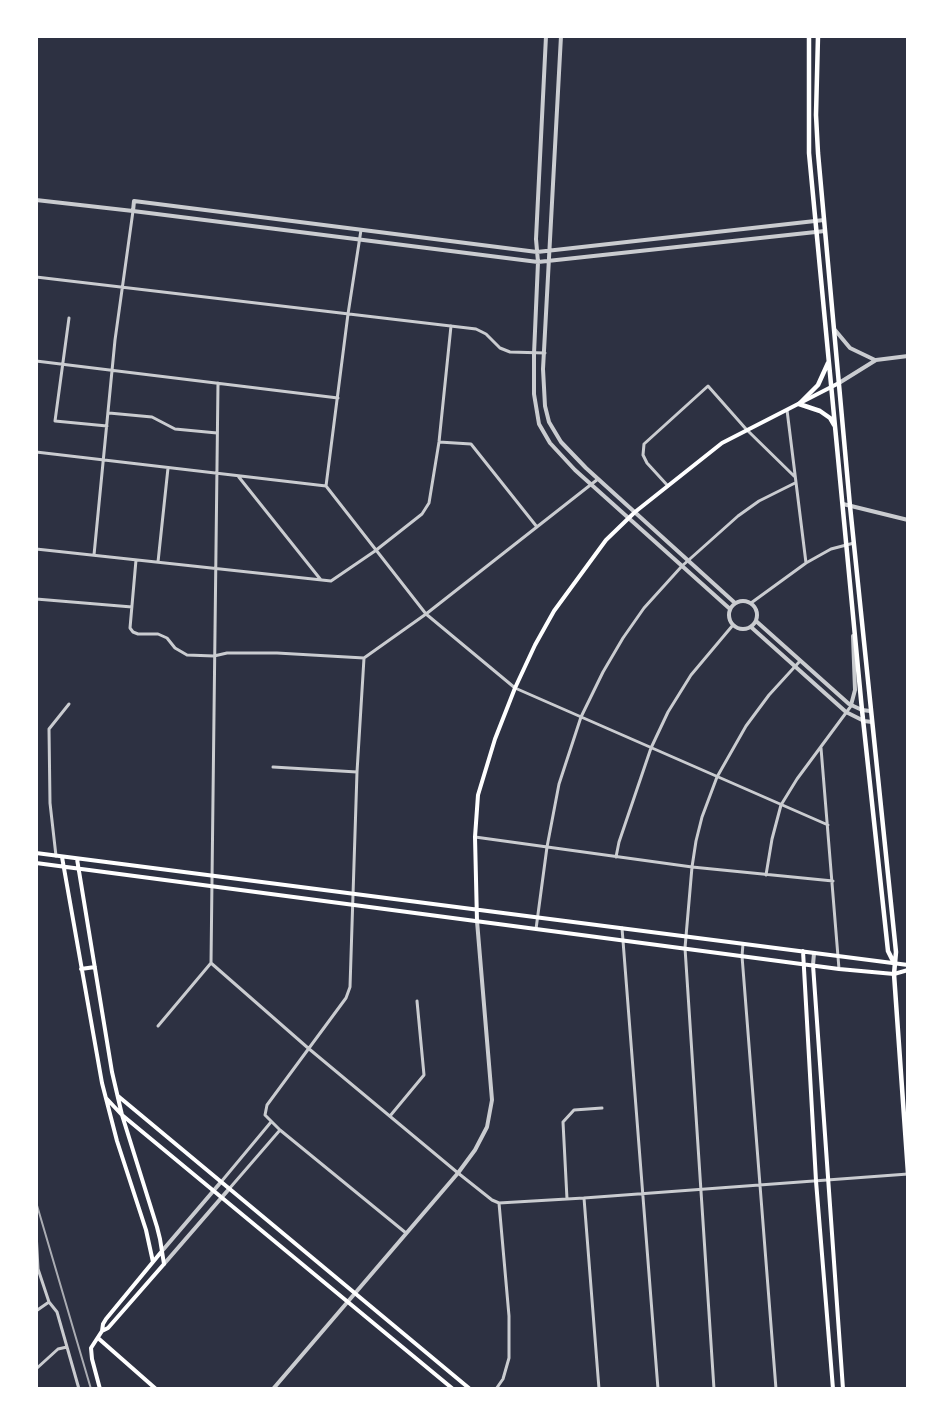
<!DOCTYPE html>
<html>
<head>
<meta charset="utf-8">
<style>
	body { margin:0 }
	#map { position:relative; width:944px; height:1425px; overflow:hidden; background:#2d3142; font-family:"Space Grotesk",sans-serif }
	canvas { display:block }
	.frame { position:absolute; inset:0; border:38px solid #fff; pointer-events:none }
</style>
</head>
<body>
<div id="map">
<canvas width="944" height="1425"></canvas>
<div class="frame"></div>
</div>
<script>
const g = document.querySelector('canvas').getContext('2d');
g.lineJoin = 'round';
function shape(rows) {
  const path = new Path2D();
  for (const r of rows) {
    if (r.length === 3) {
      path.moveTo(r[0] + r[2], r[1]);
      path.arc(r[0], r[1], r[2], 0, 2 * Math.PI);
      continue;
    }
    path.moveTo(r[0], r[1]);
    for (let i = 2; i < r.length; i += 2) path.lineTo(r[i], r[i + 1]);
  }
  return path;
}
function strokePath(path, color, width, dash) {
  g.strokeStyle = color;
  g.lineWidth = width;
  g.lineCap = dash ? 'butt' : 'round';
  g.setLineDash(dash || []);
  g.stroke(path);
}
strokePath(shape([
	[36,277,476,329,486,334,500,348,510,352,545,353],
	[69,318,55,421,107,426],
	[36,361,338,398],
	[787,410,806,563],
	[109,413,152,417,175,429,217,433],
	[439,442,471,444,537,527],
	[36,452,326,486,426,614,515,688,828,825],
	[238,476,321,580],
	[326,486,348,314,361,230],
	[668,486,647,463,643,455,644,444,708,386,746,429,794,476],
	[36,549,331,581,375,551,422,514,429,503,439,442,451,326],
	[94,555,115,340,133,211],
	[136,560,130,628,133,632,138,634,158,634,167,638,175,648,187,655,214,656,227,653,277,653,364,658],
	[158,562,168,468],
	[36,599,132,607],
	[751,603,806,563,831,549,854,543],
	[364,658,357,772,350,987,346,998,267,1105,265,1115,280,1130,406,1233],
	[364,658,426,614,598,479],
	[821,748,839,969],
	[273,767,357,772],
	[475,837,692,867,833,881],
	[56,856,50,803,49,729,69,704],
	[616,857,619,842,651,748,668,712,691,675,733,625],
	[766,875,772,839,781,805,797,779,851,706],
	[622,928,658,1389],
	[536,929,547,847,559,784,581,717,603,672,623,638,644,608,682,566,738,516,759,501,795,483],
	[743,944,742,956,776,1389],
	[211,963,308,1048,458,1173,492,1200,499,1203,584,1198,908,1174],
	[158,1026,211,963,218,383],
	[390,1116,424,1075,417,1001],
	[221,1182,271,1122],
	[229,1189,280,1130],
	[584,1198,599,1389],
	[567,1199,563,1122,574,1110,602,1108],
	[36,1232,38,1269,49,1302,57,1312,79,1389],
	[36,1311,49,1302],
	[36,1369,58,1349,67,1347],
	[496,1389,503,1379,509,1358,509,1316,499,1203],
	[714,1389,685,948,692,867,696,841,702,817,717,777,746,726,769,695,800,661]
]), '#caccd0', 3);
strokePath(shape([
	[546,36,536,239,538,262,534,354,534,394,539,424,550,443,575,470,730,609],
	[561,36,543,369,545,406,549,422,561,442,586,468,735,603],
	[36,200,133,211],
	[824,220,537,252,134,201,133,211,538,262,825,231],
	[835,330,850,348,875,360],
	[839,383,876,360,908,356],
	[843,504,908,520],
	[743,615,14],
	[756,621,849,704,862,710,870,711],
	[751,627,846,712,864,721,872,722],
	[851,705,855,690,853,636],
	[813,965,814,953],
	[162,1251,221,1182],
	[164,1264,229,1189],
	[273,1389,458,1173,475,1150,487,1127,492,1100,477,921]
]), '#caccd0', 4);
strokePath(shape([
	[36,853,908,965],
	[62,857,102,1083,117,1141,146,1230,153,1262],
	[77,859,112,1072,122,1115,157,1227,160,1239,164,1264,108,1328,102,1331,103,1324,106,1319,162,1251],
	[36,863,839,969,894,974,908,970],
	[477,921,475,837,478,795,495,739,515,688,535,645,554,611,606,540,635,512,722,443,839,383],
	[803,951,816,1181,833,1389],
	[813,965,843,1389],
	[81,969,95,967],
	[118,1096,470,1389],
	[106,1098,122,1115,453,1389],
	[98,1338,156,1389],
	[100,1389,92,1359,91,1348,102,1331]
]), '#fff', 4);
strokePath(shape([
	[809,36,809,153,862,710,888,951,893,961],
	[818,36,816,115,818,153,850,506,896,952,894,974,908,1173],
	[799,404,818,385,828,363],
	[799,404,820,411,830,418,834,425]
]), '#fff', 4.5);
strokePath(shape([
	[36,1202,91,1389]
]), '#abadb3', 2);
</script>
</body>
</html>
